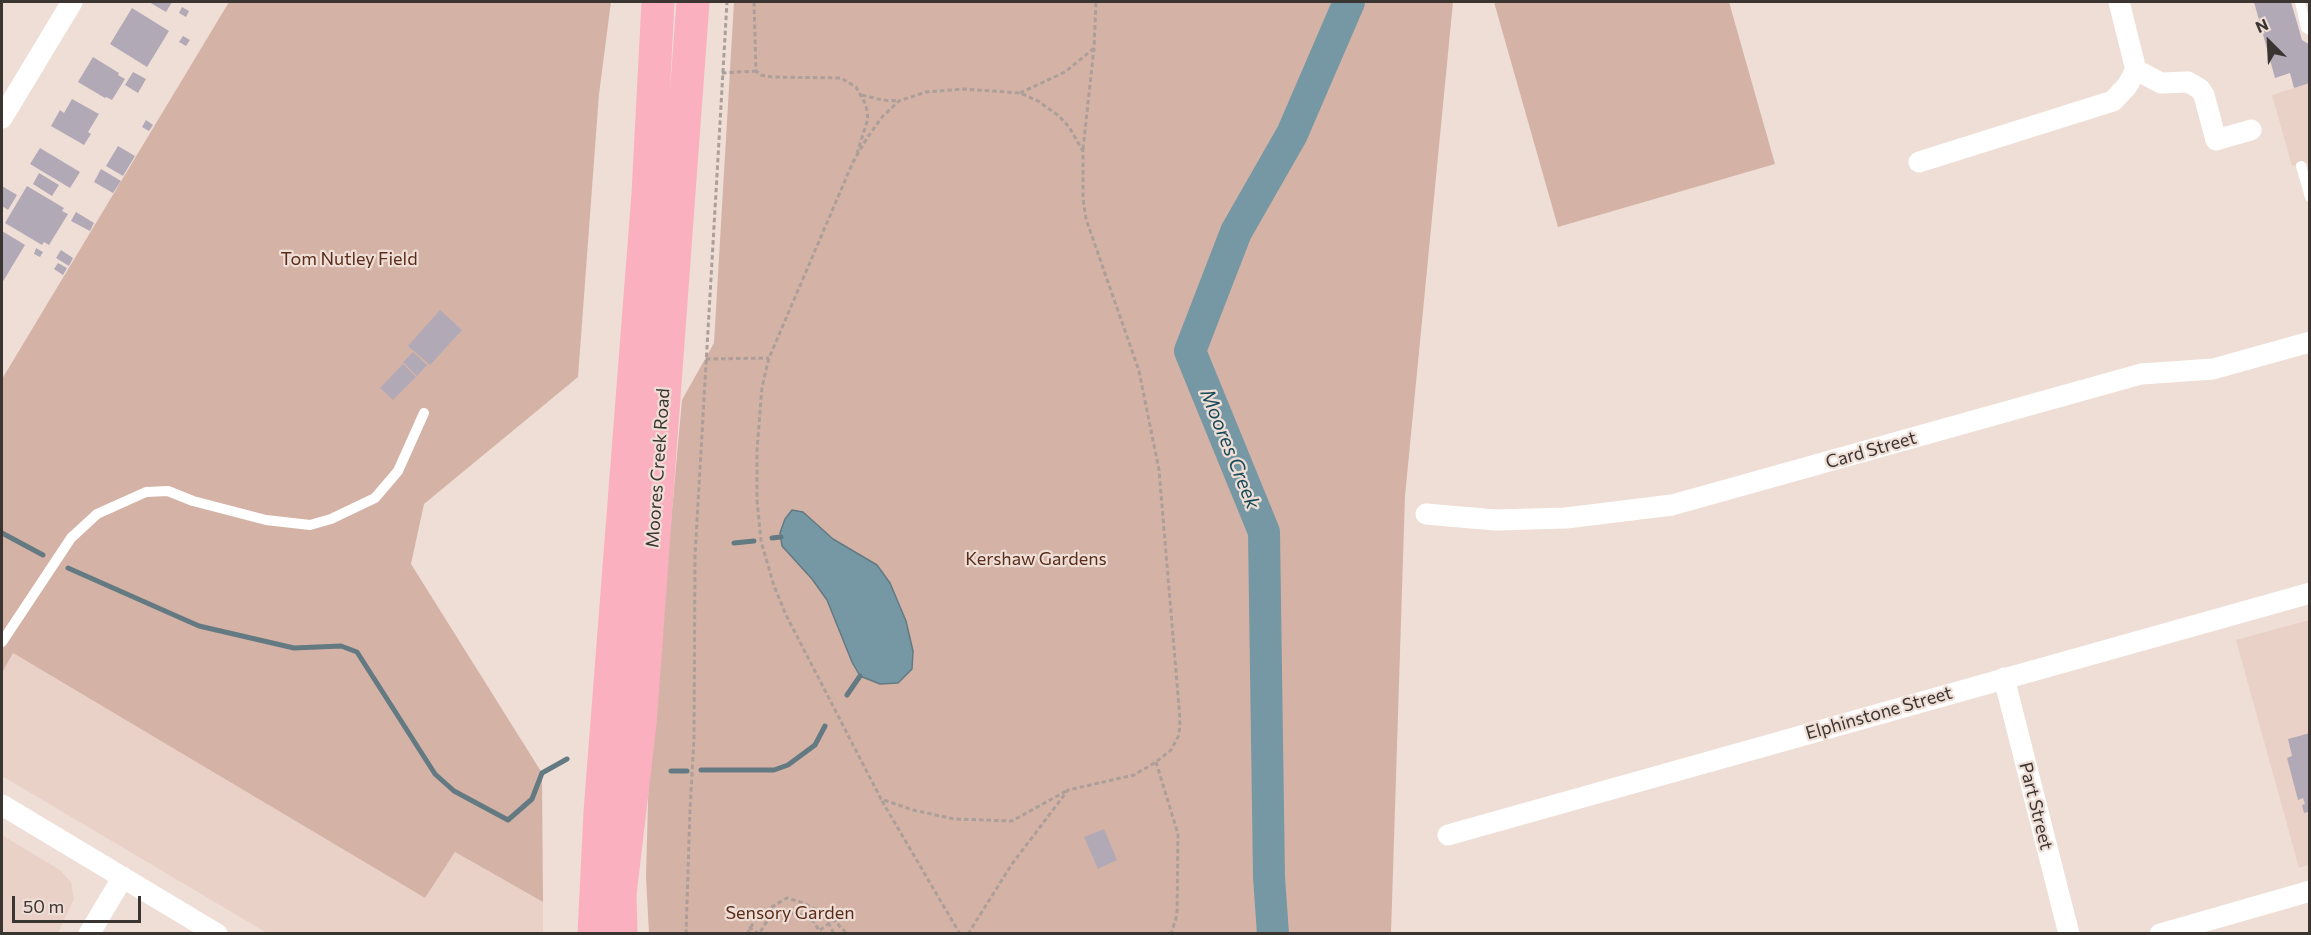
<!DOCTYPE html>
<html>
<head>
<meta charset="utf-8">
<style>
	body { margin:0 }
	#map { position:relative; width:2311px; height:935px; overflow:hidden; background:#efded6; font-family:Commissioner,sans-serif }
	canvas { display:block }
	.frame { position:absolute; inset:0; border:3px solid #3b3532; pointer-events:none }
	.north { position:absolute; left:2239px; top:12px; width:60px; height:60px; -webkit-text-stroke:4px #efded6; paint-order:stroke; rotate:336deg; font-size:16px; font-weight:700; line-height:24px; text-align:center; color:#3b3532 }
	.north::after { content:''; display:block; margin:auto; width:21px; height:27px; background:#3b3532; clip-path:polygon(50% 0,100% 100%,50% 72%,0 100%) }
	.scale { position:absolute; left:12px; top:896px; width:129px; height:27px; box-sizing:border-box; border:3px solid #3b3532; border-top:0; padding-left:8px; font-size:18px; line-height:21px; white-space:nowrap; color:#3b3532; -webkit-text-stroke:4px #efded6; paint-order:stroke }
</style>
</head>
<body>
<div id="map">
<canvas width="2311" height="935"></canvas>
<div class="frame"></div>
<div class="north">N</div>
<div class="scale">50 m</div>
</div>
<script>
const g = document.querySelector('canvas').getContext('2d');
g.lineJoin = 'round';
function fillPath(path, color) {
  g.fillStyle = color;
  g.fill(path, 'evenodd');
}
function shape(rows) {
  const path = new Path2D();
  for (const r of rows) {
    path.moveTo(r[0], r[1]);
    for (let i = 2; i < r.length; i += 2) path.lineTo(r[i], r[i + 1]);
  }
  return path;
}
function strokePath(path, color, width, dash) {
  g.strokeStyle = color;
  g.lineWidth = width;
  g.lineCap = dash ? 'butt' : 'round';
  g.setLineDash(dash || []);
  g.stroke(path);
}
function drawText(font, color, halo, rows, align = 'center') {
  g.font = font + ' Commissioner,sans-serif';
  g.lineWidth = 4.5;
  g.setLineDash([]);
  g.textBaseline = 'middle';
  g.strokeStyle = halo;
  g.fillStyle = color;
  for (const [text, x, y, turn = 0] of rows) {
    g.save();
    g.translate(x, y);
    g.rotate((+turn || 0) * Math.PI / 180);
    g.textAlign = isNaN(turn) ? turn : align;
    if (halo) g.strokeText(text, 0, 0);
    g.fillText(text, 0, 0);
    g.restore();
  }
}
fillPath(shape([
	[2309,83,2309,171,2307,162,2292,166,2272,95],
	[2309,620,2309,865,2299,868,2236,640],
	[13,653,425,898,455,852,543,902,543,933,267,933,2,776,2,673],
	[2,835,60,870,71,882,74,899,58,933,2,933]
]), '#ead1c7');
fillPath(shape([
	[229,2,611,2,599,94,578,377,424,504,411,564,542,773,543,902,455,852,425,898,13,653,2,673,2,379],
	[734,2,1453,2,1405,496,1391,933,649,934,646,877,649,765,682,400,714,343],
	[1494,2,1729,2,1775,164,1558,227]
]), '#d4b3a6');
const water = shape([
	[792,510,803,512,833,539,877,565,890,583,906,621,913,651,912,669,898,683,880,684,860,676,852,662,827,600,812,579,782,546,780,533,785,519,792,510]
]);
fillPath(water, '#7598a4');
strokePath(water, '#647a82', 1.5);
strokePath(shape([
	[2,533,43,555],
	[772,538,781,537],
	[734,543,754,541],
	[68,568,199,626,294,648,341,646,357,652,435,774,454,791,508,820,532,799,542,773,567,759],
	[847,695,860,676],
	[701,770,774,770,788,765,815,745,825,726],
	[671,771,687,771]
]), '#647a82', 5);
strokePath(shape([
	[1273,934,1269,877,1264,532,1190,351,1236,232,1292,134,1349,2]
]), '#7598a4', 32);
fillPath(shape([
	[149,2,172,2,166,12],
	[2254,2,2291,2,2302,40,2310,45,2310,83,2294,88,2290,73,2275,78],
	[182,7,189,11,186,17,179,13],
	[132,8,169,31,147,67,110,44],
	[183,36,190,40,186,46,179,42],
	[93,57,119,73,118,75,125,79,112,100,106,97,105,98,78,82],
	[133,72,146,79,138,93,125,85],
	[72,99,99,114,88,132,91,134,84,145,51,126,60,110,64,113],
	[146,120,153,125,149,131,142,127],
	[118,146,135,156,123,176,106,166],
	[40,148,80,172,70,188,30,164],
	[101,169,121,181,113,193,94,182],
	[39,173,59,185,52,196,33,184],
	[2,186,17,195,8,210,2,206],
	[27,186,64,208,62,211,68,214,49,245,44,242,42,245,5,223],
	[76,212,94,223,90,231,71,221],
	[2,231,25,245,2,283],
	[36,248,43,252,40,257,34,254],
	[61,250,73,258,69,266,56,258],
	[58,263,67,268,63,275,54,269],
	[440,310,462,330,430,365,408,346],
	[413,352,427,365,417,376,403,362],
	[403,364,416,377,393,400,380,388],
	[2310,733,2310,816,2309,816,2308,812,2304,813,2302,805,2305,804,2303,798,2298,800,2287,758,2292,756,2288,739],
	[1104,829,1117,860,1098,869,1084,837]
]), '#b2a9b7');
strokePath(shape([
	[754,2,756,71,761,75,772,77,841,78,856,87,866,105,868,119,857,153],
	[722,73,756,71],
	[1020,93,1065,72,1093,49],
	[862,95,882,100,898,101],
	[1083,149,1094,48,1096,2],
	[706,359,769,358],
	[1156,762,1178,834,1177,915,1171,934],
	[882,801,960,934],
	[749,927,759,934,765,924,773,917,783,913,795,913,805,916,814,922,821,934],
	[820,930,834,920,847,934],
	[686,934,690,810,694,738,695,555,727,2],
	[747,934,758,915,787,898,804,903,820,912,826,918,834,934],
	[968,934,1012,864,1068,790,1134,775,1156,762,1171,750,1179,735,1180,719,1159,470,1139,371,1086,219,1083,199,1083,151,1069,127,1059,116,1038,101,1020,93,964,89,926,92,899,101,882,117,867,138,853,162,769,358,762,387,757,450,757,500,761,541,774,586,786,615,881,799,913,810,954,819,1012,821,1068,790]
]), '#ac9f99', 3, [4.5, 3]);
strokePath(shape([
	[2300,2,2306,28,2310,30],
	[2301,166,2310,197],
	[2,642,71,538,97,514,146,492,168,491,193,501,266,520,310,525,331,519,375,498,398,471,424,413]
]), '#fff', 10);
strokePath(shape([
	[2119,2,2136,70],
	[2136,70,2161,83,2188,82,2200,89,2204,95,2216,140,2251,130],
	[2,118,72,2],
	[1919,162,2113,101,2127,86,2136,70],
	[1426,514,1495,520,1566,518,1672,505,2141,374,2213,369,2310,342],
	[2004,678,2069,934],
	[2,805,217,934],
	[1448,835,2310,593],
	[89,934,123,877],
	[2160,934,2310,891]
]), '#fff', 21);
strokePath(shape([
	[594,934,600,812,648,194,658,2],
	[621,934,620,894,640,724,693,2]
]), '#fab0be', 33);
drawText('18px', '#592c19', '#efded6', [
	["Tom Nutley Field",349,259],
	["Kershaw Gardens",1036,559],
	["Sensory Garden",790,913]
]);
drawText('18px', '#3b3532', '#efded6', [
	["Card Street",1871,450,-16],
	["Moores Creek Road",658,468,-86],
	["Elphinstone Street",1879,713,-16],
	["Part Street",2036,806,76]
]);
drawText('italic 20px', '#184a59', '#efded6', [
	["Moores Creek",1230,449,68]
]);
</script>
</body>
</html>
